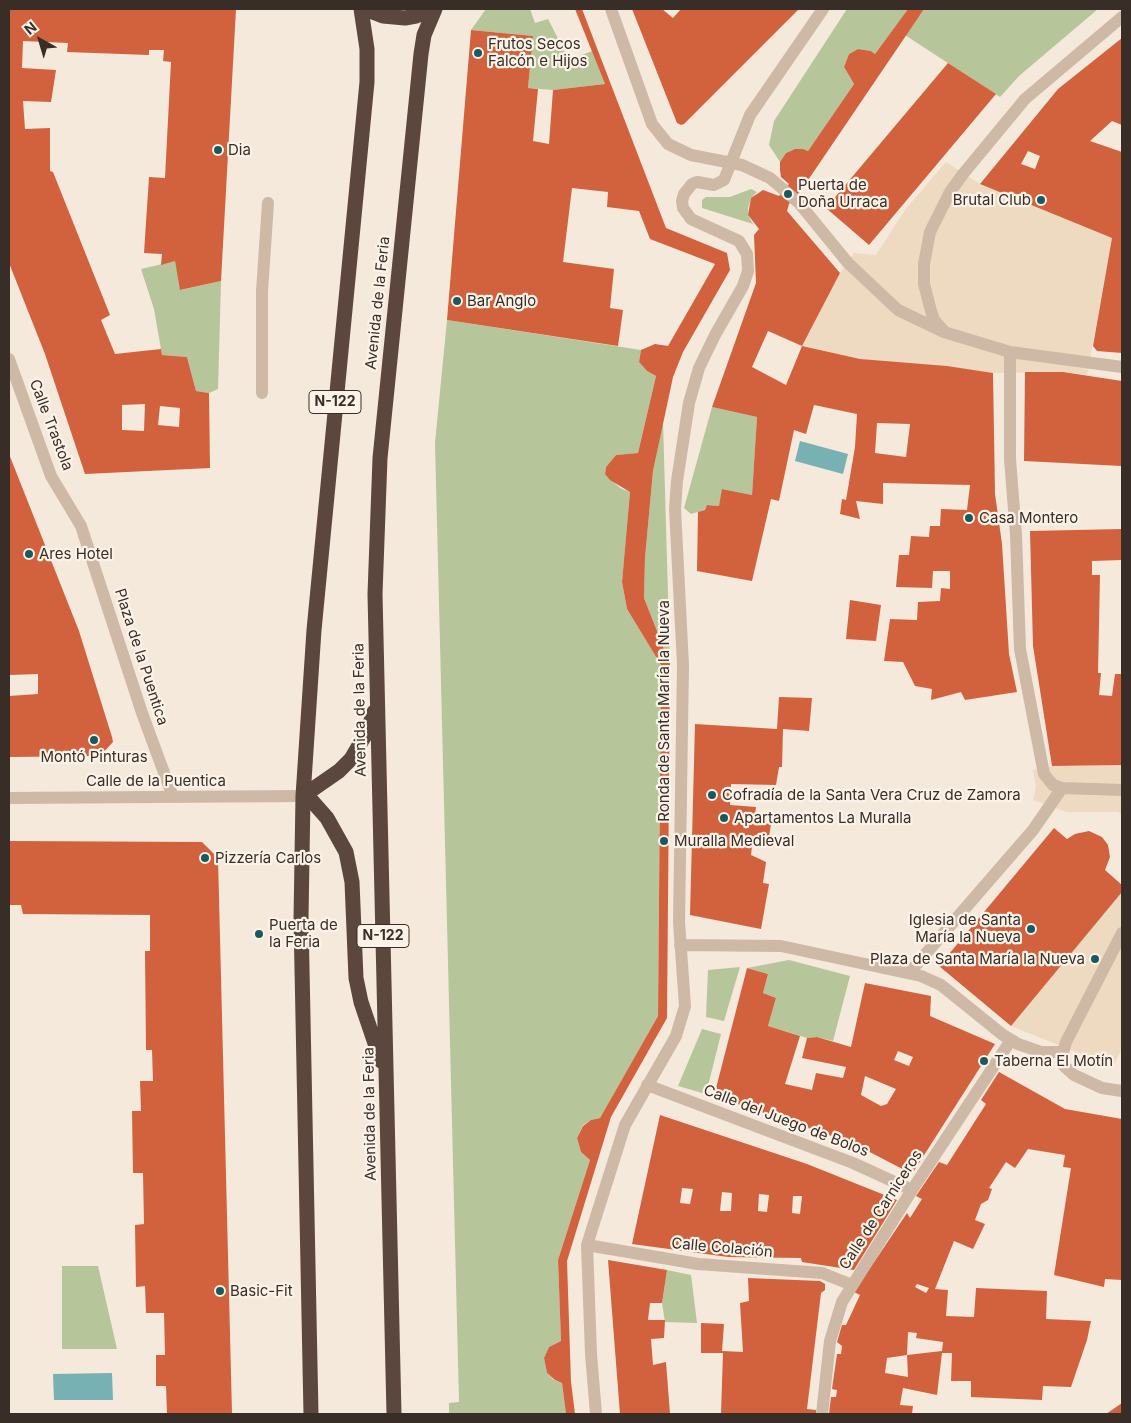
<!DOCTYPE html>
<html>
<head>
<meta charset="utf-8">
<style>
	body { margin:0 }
	#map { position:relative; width:1131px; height:1423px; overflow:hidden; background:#f4e9db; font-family:Inter,sans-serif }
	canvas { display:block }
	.frame { position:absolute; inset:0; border:10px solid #392d28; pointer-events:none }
	.north { position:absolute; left:15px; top:15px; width:50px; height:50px; -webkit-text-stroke:4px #fbf3e8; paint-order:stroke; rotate:321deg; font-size:14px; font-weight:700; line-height:20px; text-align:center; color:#392d28 }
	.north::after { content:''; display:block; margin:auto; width:18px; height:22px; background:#392d28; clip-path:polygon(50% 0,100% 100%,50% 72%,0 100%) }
</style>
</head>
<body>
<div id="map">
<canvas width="1131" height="1423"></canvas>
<div class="frame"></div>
<div class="north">N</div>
</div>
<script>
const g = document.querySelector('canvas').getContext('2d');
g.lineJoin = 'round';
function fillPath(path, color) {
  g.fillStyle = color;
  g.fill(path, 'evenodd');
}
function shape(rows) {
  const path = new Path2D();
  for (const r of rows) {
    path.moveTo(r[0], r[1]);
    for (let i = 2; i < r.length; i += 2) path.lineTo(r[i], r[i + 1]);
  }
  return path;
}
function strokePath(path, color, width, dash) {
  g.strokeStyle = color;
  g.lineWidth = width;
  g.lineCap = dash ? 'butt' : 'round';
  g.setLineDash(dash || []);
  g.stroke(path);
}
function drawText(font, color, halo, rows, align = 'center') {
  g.font = font + ' Inter,sans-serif';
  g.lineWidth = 4.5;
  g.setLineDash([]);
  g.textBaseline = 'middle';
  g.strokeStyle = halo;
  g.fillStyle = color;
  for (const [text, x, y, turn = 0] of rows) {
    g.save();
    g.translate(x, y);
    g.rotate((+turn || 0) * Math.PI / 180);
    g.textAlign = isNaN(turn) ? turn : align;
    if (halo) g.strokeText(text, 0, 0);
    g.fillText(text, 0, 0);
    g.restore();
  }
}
fillPath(shape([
	[486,9,530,9,535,23,548,19,569,60,592,51,605,84,553,90,528,88,533,36,471,30],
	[847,9,908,9,875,54,871,51,858,49,849,54,844,67,854,84,808,151,803,149,795,149,786,153,780,162,769,145,774,121],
	[924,9,1098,9,1019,76,1000,97,905,35],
	[751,189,757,192,751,198,748,208,748,215,753,224,702,208,702,200,706,197,730,197],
	[175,261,181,290,221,281,218,389,209,393,196,391,187,357,162,355,154,309,141,269],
	[447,320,641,350,639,362,647,371,656,376,638,453,616,455,606,467,605,474,620,488,630,492,622,582,627,609,661,665,658,1016,600,1118,591,1120,583,1125,577,1138,581,1152,590,1160,558,1260,561,1341,549,1347,544,1358,547,1373,554,1380,562,1383,566,1414,449,1414,449,1403,459,1402,435,443],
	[712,407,757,417,752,495,723,489,719,506,707,505,705,510,691,514,684,508],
	[663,422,670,664,644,598,645,558,653,471],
	[789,960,850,976,833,1041,817,1037,807,1038,768,1026,776,998,763,993,768,974,747,968],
	[740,967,724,1021,706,1017,708,970],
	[702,1029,721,1034,706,1094,678,1086],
	[62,1266,98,1266,117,1349,62,1349],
	[667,1270,691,1275,697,1323,665,1322,662,1303]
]), '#b6c59a');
fillPath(shape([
	[946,162,980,184,1112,238,1087,375,1063,372,993,373,910,365,860,359,802,346,840,273,854,253,876,255,905,210],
	[1122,765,1122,815,1118,812,1067,812,1033,800,1036,787,1033,770,1052,766],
	[1122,892,1122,1048,1113,1067,1011,1026]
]), '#eedac1');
fillPath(shape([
	[800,441,848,454,843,474,795,461],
	[112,1373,113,1400,54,1400,53,1374]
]), '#78b1b4');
fillPath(shape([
	[9,9,236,9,221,281,180,290,175,261,161,265,162,254,144,253,149,177,165,178,171,62,163,61,164,50,149,50,149,55,67,52,68,43,23,41,22,68,56,70,51,102,23,101,25,129,50,128,50,171,53,172,110,315,101,320,115,354,161,349,162,355,187,357,196,391,209,393,210,468,85,474,45,354,9,263],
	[145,404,144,431,122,430,122,405],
	[160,406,180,408,179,427,158,425],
	[575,9,582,9,666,228,727,253,730,270,683,352,673,377,653,471,645,558,644,598,670,664,667,1018,611,1117,567,1261,571,1382,575,1414,566,1414,562,1383,555,1380,547,1373,544,1358,549,1347,561,1341,558,1260,590,1160,581,1152,577,1138,583,1126,591,1120,600,1118,658,1016,661,665,627,609,622,582,630,492,610,480,605,474,606,467,616,455,638,453,656,376,647,371,639,362,641,350,655,344,668,346,715,264,650,239,639,211,607,207,608,192,572,188,563,262,614,269,610,308,623,310,618,346,447,320,471,30,533,36,528,88,538,89,533,141,549,144,553,90,605,84],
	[632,9,662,9,673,18,681,9,799,9,684,124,681,125,677,123],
	[908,9,924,9,802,189,789,204,787,211,840,273,802,346,768,331,752,367,786,385,802,346,860,359,947,366,993,373,995,494,1002,544,1009,654,1017,692,965,700,961,692,931,700,932,689,915,686,903,662,884,661,890,619,917,620,918,602,940,601,941,588,950,589,950,571,933,571,932,588,896,587,899,555,909,555,911,536,929,537,930,526,940,526,941,509,967,510,970,485,883,483,883,504,856,501,860,519,840,514,842,499,846,500,855,447,857,414,814,405,806,434,794,430,779,501,771,499,752,581,697,571,698,512,705,510,707,505,719,506,722,489,752,495,757,417,712,407,756,283,754,235,759,229,748,215,751,198,763,190,779,196,789,184,781,177,780,170,780,162,786,153,795,149,803,149,808,151,854,84,844,67,849,54,858,49,871,51,875,54],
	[877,423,910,424,906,457,875,453],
	[1122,38,1122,125,1112,121,1090,141,1122,152,1122,353,1097,351,1093,346,1112,238,980,184,1058,89],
	[1028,151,1040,156,1035,169,1021,164],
	[948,63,996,94,869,245,826,208],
	[1025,372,1063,372,1122,381,1122,466,1024,461],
	[9,454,79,631,112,737,113,742,100,756,9,757,9,696,38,694,38,674,9,675],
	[1122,529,1122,560,1092,561,1092,575,1100,575,1098,673,1101,673,1099,695,1112,696,1115,674,1122,674,1122,765,1052,766,1033,646,1030,531],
	[850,600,881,605,876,641,846,639],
	[779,697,812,698,809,731,783,729,782,767,779,767,776,785,731,784,730,805,756,807,754,822,771,824,769,837,753,837,751,855,766,862,763,883,769,884,761,929,690,915,695,724,777,729],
	[1054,828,1067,839,1075,834,1089,831,1102,837,1108,845,1110,857,1105,870,1122,885,1122,892,1011,1026,939,966],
	[9,841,202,842,218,858,232,1414,167,1414,166,1386,156,1386,156,1355,165,1355,164,1313,146,1313,145,1286,136,1287,135,1225,144,1224,143,1173,133,1173,132,1111,141,1111,140,1081,153,1081,152,1050,146,1050,145,951,150,951,150,915,23,914,21,905,9,905],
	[747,968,768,974,763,993,776,998,768,1026,800,1036,785,1084,812,1090,816,1073,843,1078,846,1067,802,1058,807,1038,817,1037,851,1047,865,983,931,996,930,1016,995,1044,912,1174,862,1148,829,1135,714,1096],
	[898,1051,913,1057,909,1066,894,1060],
	[865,1076,896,1089,887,1104,881,1106,861,1095],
	[999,1072,1065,1109,1122,1119,1122,1280,1105,1279,1104,1287,1054,1275,1071,1168,1063,1167,1065,1155,1028,1149,1015,1168,1006,1162,989,1188,992,1189,988,1200,981,1204,975,1220,985,1224,973,1249,954,1241,935,1289,948,1290,946,1316,974,1317,976,1288,1047,1291,1046,1319,1091,1321,1087,1340,1071,1387,1043,1386,1042,1400,971,1397,971,1381,951,1381,952,1353,942,1353,937,1395,903,1388,900,1405,913,1406,912,1414,829,1414,831,1397,836,1397,837,1390,832,1389,837,1354,841,1354,842,1346,837,1342,842,1325,846,1325,860,1295,854,1292,907,1213,910,1218,922,1199,916,1196,939,1162,947,1165,986,1104,981,1100],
	[917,1284,929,1288,926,1293,915,1287],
	[908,1332,917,1333,916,1338,943,1342,942,1351,907,1355,908,1377,885,1373,887,1358,907,1355],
	[660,1115,807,1164,897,1200,854,1270,802,1262,801,1258,728,1257,632,1244],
	[682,1188,693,1189,690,1204,680,1203],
	[722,1192,732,1193,731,1211,720,1211],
	[759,1194,769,1195,767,1212,758,1211],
	[793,1196,802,1196,800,1214,792,1213],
	[608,1260,667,1270,662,1303,650,1303,648,1320,665,1320,664,1338,651,1339,653,1365,666,1362,670,1414,620,1414],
	[748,1278,820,1281,825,1284,825,1290,821,1293,807,1409,816,1410,816,1414,721,1414,723,1353,701,1353,701,1323,724,1324,722,1351,743,1352,740,1303,749,1301],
	[1122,1403,1122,1414,1106,1414]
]), '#d1623d');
strokePath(shape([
	[611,9,652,124,668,144,691,155,742,165,770,178,799,203,848,263,898,310,944,332,1010,352,1122,367],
	[943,330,934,320,931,311,924,284,924,264,930,232,950,192,963,174,1025,99,1122,17],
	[1010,352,1010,459,1016,535,1020,649,1044,774,1053,785,1062,788,1122,790],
	[9,359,51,476,81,526,142,713,173,797],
	[262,393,262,291,268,203],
	[9,798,303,796],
	[1122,933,1066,1042,1062,1057,1064,1066,1074,1075,1102,1088,1122,1091],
	[680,945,781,946,921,976,941,985,1003,1035,1018,1044,1041,1052,1062,1052],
	[909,973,1033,830,1062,788],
	[647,1085,853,1163,912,1190],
	[587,1245,698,1264,822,1273,852,1285],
	[596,1414,591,1354,587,1245,625,1125,676,1036,685,1006,679,922,683,665,675,509,677,481,689,403,699,368,715,335,743,286,748,271,747,254,739,241,691,219,683,208,682,201,684,194,692,184,697,182,714,185,724,180,750,115,823,9],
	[822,1414,830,1341,842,1302,912,1190,1011,1040]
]), '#ceb8a6', 12);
strokePath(shape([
	[365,9,383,16,405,18,416,16,433,9],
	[303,796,312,801,327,818,346,852,352,882,356,978,361,1002,381,1061],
	[303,796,339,771,351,759,367,732,374,712],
	[311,1414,301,919,303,796,314,630,367,82,367,49,361,9],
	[394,1414,375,594,380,458,421,54,424,35,435,9]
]), '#5b473e', 15);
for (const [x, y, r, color] of [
	[478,53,5,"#19595f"],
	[218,150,5,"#19595f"],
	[788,194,5,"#19595f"],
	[1041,200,5,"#19595f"],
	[457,301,5,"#19595f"],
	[969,518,5,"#19595f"],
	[29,554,5,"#19595f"],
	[94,740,5,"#19595f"],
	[712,795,5,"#19595f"],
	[724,818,5,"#19595f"],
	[664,841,5,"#19595f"],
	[205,858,5,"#19595f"],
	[1031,929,5,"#19595f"],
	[259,934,5,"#19595f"],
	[1095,959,5,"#19595f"],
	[984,1061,5,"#19595f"],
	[220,1291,5,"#19595f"]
]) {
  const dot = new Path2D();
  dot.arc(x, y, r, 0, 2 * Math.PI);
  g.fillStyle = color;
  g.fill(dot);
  strokePath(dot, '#fbf3e8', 2);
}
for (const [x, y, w] of [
	[335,402,52],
	[383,936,52]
]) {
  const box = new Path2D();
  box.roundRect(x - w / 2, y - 11.5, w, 23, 4);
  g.fillStyle = '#fbf3e8';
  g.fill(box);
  strokePath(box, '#392d28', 1);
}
drawText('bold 14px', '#392d28', null, [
	["N-122",335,402],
	["N-122",383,936]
]);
drawText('15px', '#392d28', '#fbf3e8', [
	["Frutos Secos",488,44],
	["Falcón e Hijos",488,61],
	["Dia",228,150],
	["Puerta de",798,185],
	["Doña Urraca",798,202],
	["Brutal Club",1031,200,"right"],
	["Bar Anglo",467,301],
	["Casa Montero",979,518],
	["Ares Hotel",39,554],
	["Montó Pinturas",94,757,"center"],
	["Cofradía de la Santa Vera Cruz de Zamora",722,795],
	["Apartamentos La Muralla",734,818],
	["Muralla Medieval",674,841],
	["Pizzería Carlos",215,858],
	["Iglesia de Santa",1021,920,"right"],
	["María la Nueva",1021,937,"right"],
	["Puerta de",269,925],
	["la Feria",269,942],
	["Plaza de Santa María la Nueva",1085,959,"right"],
	["Taberna El Motín",994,1061],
	["Basic-Fit",230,1291]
], 'left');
drawText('15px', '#392d28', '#fbf3e8', [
	["Avenida de la Feria",378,303,-84],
	["Calle Trastola",51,425,69],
	["Plaza de la Puentica",141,657,72],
	["Avenida de la Feria",360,710,-91],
	["Ronda de Santa María la Nueva",664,711,-90],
	["Calle de la Puentica",156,781],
	["Avenida de la Feria",370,1114,-91],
	["Calle del Juego de Bolos",786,1121,21],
	["Calle de Carniceros",881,1210,-57],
	["Calle Colación",722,1248,5]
]);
</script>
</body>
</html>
